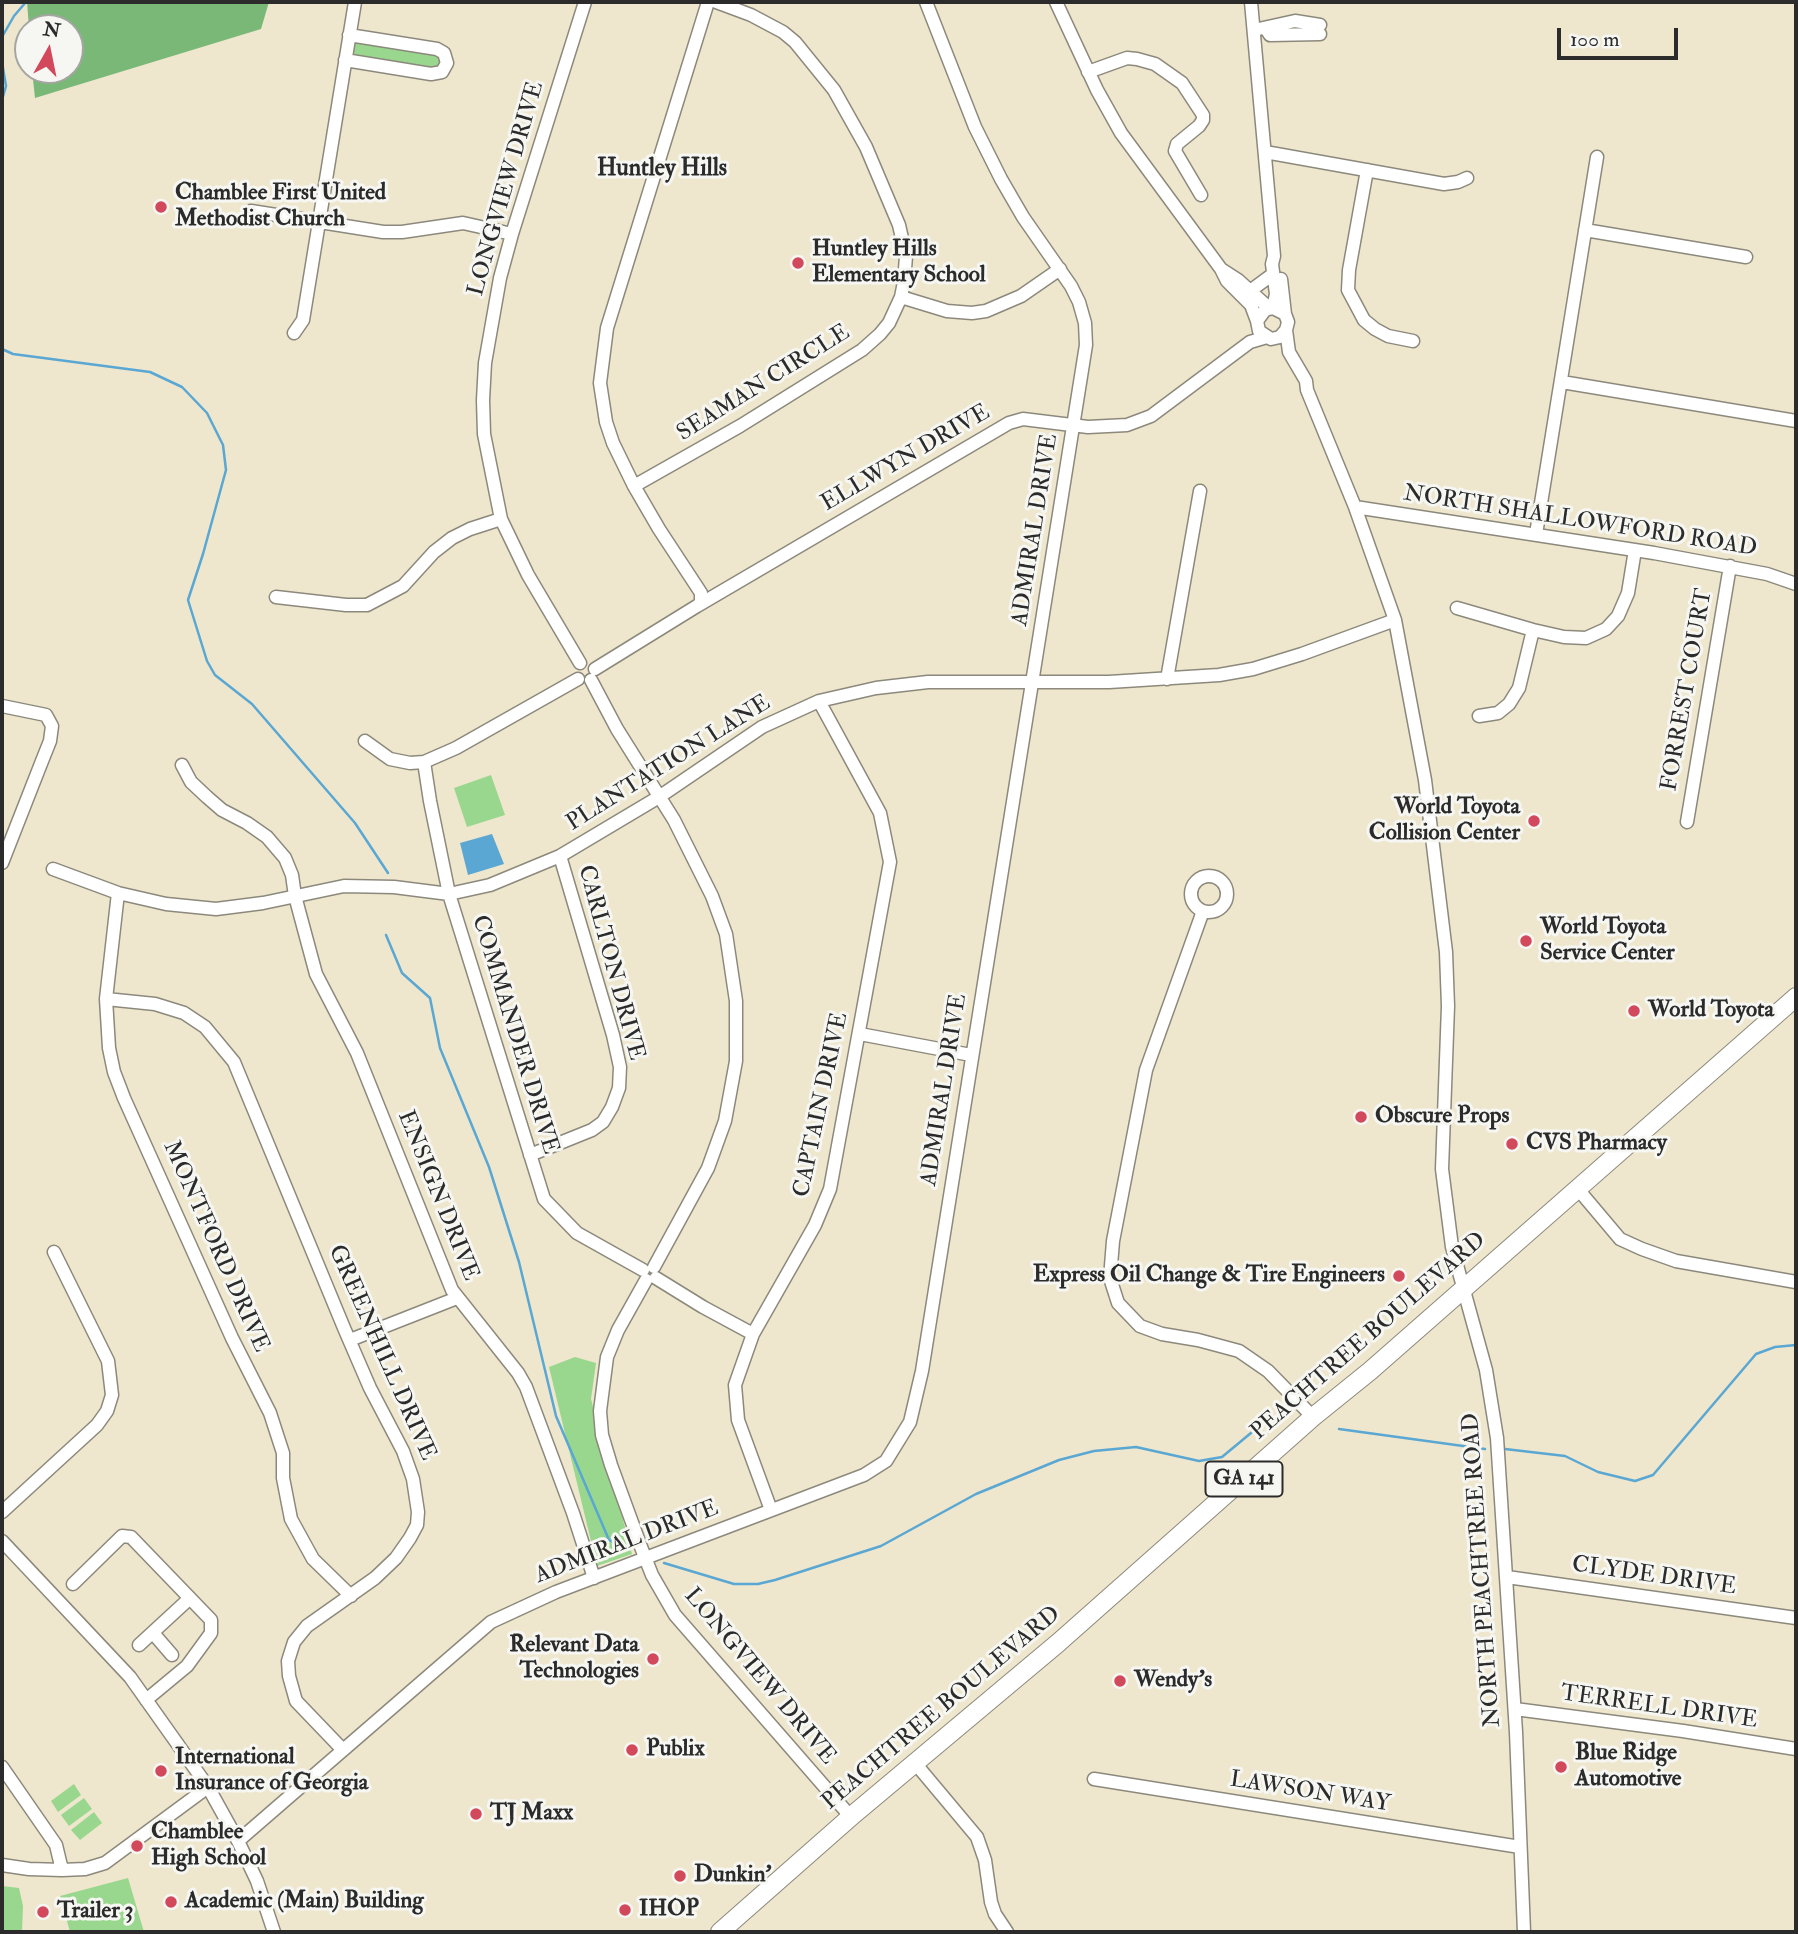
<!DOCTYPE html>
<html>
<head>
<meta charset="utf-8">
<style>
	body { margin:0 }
	#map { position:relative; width:1798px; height:1934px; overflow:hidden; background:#eee7ce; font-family:"IM FELL Double Pica",serif }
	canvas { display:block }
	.frame { position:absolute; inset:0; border:4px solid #2b2b2b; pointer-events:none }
	.north { position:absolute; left:14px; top:14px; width:70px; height:70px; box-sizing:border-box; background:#f6f6f2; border:2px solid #a5a5a2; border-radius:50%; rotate:9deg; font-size:19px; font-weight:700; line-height:28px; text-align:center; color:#2b2b2b }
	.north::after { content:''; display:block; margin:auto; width:24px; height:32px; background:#d1495b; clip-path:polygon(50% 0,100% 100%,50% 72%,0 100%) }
	.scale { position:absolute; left:1557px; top:28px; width:121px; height:32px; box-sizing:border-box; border:4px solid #2b2b2b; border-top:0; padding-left:9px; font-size:21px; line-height:24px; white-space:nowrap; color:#2b2b2b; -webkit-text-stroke:5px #f6f6f2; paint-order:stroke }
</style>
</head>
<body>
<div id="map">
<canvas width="1798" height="1934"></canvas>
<div class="frame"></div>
<div class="north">N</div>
<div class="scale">100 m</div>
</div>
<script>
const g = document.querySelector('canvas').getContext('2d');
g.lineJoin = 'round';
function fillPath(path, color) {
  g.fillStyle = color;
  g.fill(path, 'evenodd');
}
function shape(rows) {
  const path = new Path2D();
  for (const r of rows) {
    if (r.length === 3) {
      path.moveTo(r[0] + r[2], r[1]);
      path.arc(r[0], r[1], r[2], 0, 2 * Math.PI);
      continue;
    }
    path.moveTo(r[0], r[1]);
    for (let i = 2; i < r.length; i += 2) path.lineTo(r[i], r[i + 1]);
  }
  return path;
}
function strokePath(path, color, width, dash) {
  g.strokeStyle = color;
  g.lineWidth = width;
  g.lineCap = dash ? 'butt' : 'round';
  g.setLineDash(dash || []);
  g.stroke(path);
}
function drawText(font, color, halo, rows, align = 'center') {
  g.font = font + ' "IM FELL Double Pica",serif';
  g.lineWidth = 6;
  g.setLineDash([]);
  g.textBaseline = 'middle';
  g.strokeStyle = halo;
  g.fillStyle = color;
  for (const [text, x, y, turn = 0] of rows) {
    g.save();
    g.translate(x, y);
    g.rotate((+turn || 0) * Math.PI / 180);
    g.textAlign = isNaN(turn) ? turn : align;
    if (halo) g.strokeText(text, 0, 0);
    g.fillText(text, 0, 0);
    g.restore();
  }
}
fillPath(shape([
	[358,42,437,54,441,57,441,66,435,70,355,57,352,52,354,44],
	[491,775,505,815,467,827,454,788],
	[575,1357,596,1363,591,1399,632,1554,597,1566,549,1367],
	[74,1784,81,1795,58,1812,51,1801],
	[84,1798,92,1809,69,1826,61,1815],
	[94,1812,102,1823,80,1840,71,1830],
	[128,1878,144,1932,70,1932,60,1896],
	[2,1886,19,1888,23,1906,22,1932,2,1932]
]), '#98d78d');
fillPath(shape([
	[27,2,269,2,261,29,35,98,32,70,70,70,70,28,29,28]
]), '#7ab878');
fillPath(shape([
	[492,834,504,864,468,875,460,843]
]), '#59a7d2');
strokePath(shape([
	[2,37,14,16,26,2],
	[2,62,6,86,2,100],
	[2,349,13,354,150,372,182,387,207,413,223,445,226,470,203,554,188,600,207,661,215,675,252,704,355,823,388,873],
	[386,935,402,973,430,998,440,1048,489,1167,519,1262,556,1416,609,1540,625,1548],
	[1339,1429,1485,1449],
	[1505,1449,1565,1456,1598,1472,1635,1481,1653,1475,1756,1354,1775,1347,1796,1345],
	[664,1563,734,1584,758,1584,775,1580,881,1546,976,1494,1059,1460,1094,1451,1136,1447,1199,1461,1222,1457,1263,1423,1279,1422]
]), '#59a7d2', 2.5);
const minor = shape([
	[1056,2,1097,90,1121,133,1221,269,1227,281,1251,305,1257,321],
	[1251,2,1274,256,1272,264,1276,294,1273,308],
	[1266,29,1270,35,1320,34],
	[1254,30,1295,21,1320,25],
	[345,60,431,74,442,72,447,63,444,53,437,49,349,35],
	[1088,72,1127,58,1137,59,1155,64,1182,83,1203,115,1203,120,1199,126,1177,144,1175,151,1201,195],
	[1265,152,1444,184,1458,182,1467,178],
	[1367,170,1349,270,1348,290,1364,320,1375,329,1388,336,1413,341],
	[251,211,383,232,402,232,463,223,512,234],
	[1585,230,1746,257],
	[1221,269,1238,280,1269,308],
	[1281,279,1285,314,1288,322,1286,330,1280,337,1271,339,1259,331,1257,321,1265,310,1273,308,1285,314],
	[1250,291,1273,274],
	[901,297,947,311,972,313,986,311,1021,296,1060,269],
	[1286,330,1289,352,1306,381,1307,390,1355,507,1395,620,1425,780,1446,952,1448,1006,1442,1169,1452,1247,1486,1370,1497,1438,1516,1732,1524,1932],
	[294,333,303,320,355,2],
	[1562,382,1796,421],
	[634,486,740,426,862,350,880,334,889,323,901,297,904,282,906,256,899,225,866,147,834,90,795,42,783,32,751,15,716,2],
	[1355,507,1654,553,1767,574,1796,584],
	[1536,534,1597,157],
	[276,597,346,605,367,605,403,586,434,552,452,538,470,529,501,519],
	[701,603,701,593,659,529,634,486,613,443,606,422,600,383,607,328,708,2],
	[1457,608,1533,630,1564,637,1586,638,1606,629,1618,616,1628,593,1635,550],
	[580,663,528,575,501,519,484,434,483,400,485,363,500,278,512,234,585,2],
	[595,669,697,606,1009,423,1023,419,1088,427,1127,425,1151,416,1250,342,1267,337],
	[1167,679,1200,491],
	[591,680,617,729,674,820,712,896,726,934,736,1001,736,1061,725,1121,708,1168,654,1267],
	[2,706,46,715,52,726,50,741,42,761,2,863],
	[1479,716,1498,713,1509,704,1519,688,1533,630],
	[365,741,390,759,410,763,424,762,456,748,578,679],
	[424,762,430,801,449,894,544,1199,577,1233,643,1270],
	[182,765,191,782,207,797,222,810,247,823,267,837,285,858,292,875,295,896,316,974,357,1053,452,1290,518,1373,526,1387,573,1513,594,1578],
	[1687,822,1730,566],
	[53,869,118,893,166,904,216,909,263,903,344,886,394,887,449,894,490,885,560,856,659,797,762,727,819,701,876,688,928,682,1109,682,1219,675,1253,669,1302,654,1395,620],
	[1209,894,18],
	[118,893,106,999,109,1048,114,1072,124,1098,232,1338,270,1413,283,1453,283,1478,291,1519,313,1559,351,1596],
	[1203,911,1146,1070,1113,1241,1110,1278,1118,1303,1140,1326,1162,1334,1198,1340,1239,1351,1268,1371,1313,1417],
	[106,999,155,1004,184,1013,205,1027,234,1062,344,1328,370,1388,403,1451,413,1479,418,1512,417,1525,410,1538,396,1558,375,1578,307,1626,294,1642,288,1661,289,1676,296,1701,343,1750],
	[860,1034,971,1055],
	[530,1155,592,1130,603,1122,612,1107,619,1088,620,1067,613,1035,560,856],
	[1577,1188,1620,1239,1642,1249,1676,1261,1796,1282],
	[656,1278,703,1307,753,1334],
	[646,1280,618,1330,607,1357,600,1411,602,1435,611,1465,641,1547,652,1575,675,1615,851,1817],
	[350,1340,457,1298],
	[771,1510,738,1420,735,1385,753,1334,815,1225,830,1189,890,862,880,813,819,701],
	[2,1512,97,1425,107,1411,112,1395,108,1361,54,1252],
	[2,1541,130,1677,208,1787,238,1841,257,1881,274,1932],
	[1507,1577,1796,1618],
	[73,1584,122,1536,131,1537,211,1620,211,1633,187,1666,146,1700],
	[153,1633,172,1655],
	[139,1645,190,1598],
	[1515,1709,1683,1731,1796,1749],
	[915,1763,977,1837,985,1860,991,1902,995,1914,1007,1932],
	[2,1767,56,1845,62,1870],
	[1094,1779,1520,1847],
	[238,1841,491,1622,556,1592,864,1475,886,1461,910,1422,922,1371,1086,345,1085,323,1079,302,1071,286,1023,217,1001,179,975,127,926,2],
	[2,1865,29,1869,62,1870,85,1869,105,1863,208,1787]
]);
const highway = shape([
	[720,1932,854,1814,1058,1643,1313,1417,1370,1371,1796,997]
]);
strokePath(minor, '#8c897c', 15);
strokePath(highway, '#8c897c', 20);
strokePath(minor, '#fff', 12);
strokePath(highway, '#fff', 18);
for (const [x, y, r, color] of [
	[161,207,7,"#d1495b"],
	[798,263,7,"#d1495b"],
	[1534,821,7,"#d1495b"],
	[1526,941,7,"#d1495b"],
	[1634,1011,7,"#d1495b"],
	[1361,1117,7,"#d1495b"],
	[1512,1144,7,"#d1495b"],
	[1399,1276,7,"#d1495b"],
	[653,1659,7,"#d1495b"],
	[1120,1681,7,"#d1495b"],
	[632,1750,7,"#d1495b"],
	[1561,1767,7,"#d1495b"],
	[161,1771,7,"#d1495b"],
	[476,1814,7,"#d1495b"],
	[137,1846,7,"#d1495b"],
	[680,1876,7,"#d1495b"],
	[171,1902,7,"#d1495b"],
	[625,1910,7,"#d1495b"],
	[43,1912,7,"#d1495b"]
]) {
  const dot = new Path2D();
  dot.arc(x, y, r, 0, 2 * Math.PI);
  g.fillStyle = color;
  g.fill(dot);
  strokePath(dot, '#f6f6f2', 2.5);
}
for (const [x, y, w] of [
	[1244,1479,77]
]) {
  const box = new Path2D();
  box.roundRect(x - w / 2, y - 17.5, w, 35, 5);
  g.fillStyle = '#f6f6f2';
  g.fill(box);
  strokePath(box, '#2b2b2b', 2);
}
drawText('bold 21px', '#2b2b2b', null, [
	["GA 141",1244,1479]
]);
drawText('23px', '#2b2b2b', '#f6f6f2', [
	["LONGVIEW DRIVE",507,189,-74],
	["SEAMAN CIRCLE",764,384,-32],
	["ELLWYN DRIVE",906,459,-30],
	["NORTH SHALLOWFORD ROAD",1580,522,9],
	["ADMIRAL DRIVE",1036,530,-81],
	["FORREST COURT",1688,690,-80],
	["PLANTATION LANE",669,764,-32],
	["CARLTON DRIVE",610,963,75],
	["COMMANDER DRIVE",514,1035,73],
	["ADMIRAL DRIVE",945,1090,-81],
	["CAPTAIN DRIVE",822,1105,-78],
	["ENSIGN DRIVE",437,1196,68],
	["MONTFORD DRIVE",215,1247,66],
	["PEACHTREE BOULEVARD",1369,1337,-41],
	["GREENHILL DRIVE",381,1353,66],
	["ADMIRAL DRIVE",627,1543,-21],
	["NORTH PEACHTREE ROAD",1483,1570,-94],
	["CLYDE DRIVE",1654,1577,8],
	["LONGVIEW DRIVE",759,1677,50],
	["TERRELL DRIVE",1659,1708,8],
	["PEACHTREE BOULEVARD",942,1709,-40],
	["LAWSON WAY",1310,1793,9]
]);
drawText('bold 23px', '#2b2b2b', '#f6f6f2', [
	["Chamblee First United",175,194],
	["Methodist Church",175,220],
	["Huntley Hills",812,250],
	["Elementary School",812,276],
	["World Toyota",1520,808,"right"],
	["Collision Center",1520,834,"right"],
	["World Toyota",1540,928],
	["Service Center",1540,954],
	["World Toyota",1648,1011],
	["Obscure Props",1375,1117],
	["CVS Pharmacy",1526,1144],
	["Express Oil Change & Tire Engineers",1385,1276,"right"],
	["Relevant Data",639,1646,"right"],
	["Technologies",639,1672,"right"],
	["Wendy's",1134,1681],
	["Publix",646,1750],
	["Blue Ridge",1575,1754],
	["Automotive",1575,1780],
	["International",175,1758],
	["Insurance of Georgia",175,1784],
	["TJ Maxx",490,1814],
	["Chamblee",151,1833],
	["High School",151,1859],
	["Dunkin'",694,1876],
	["Academic (Main) Building",185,1902],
	["IHOP",639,1910],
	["Trailer 3",57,1912]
], 'left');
drawText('bold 24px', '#2b2b2b', '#f6f6f2', [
	["Huntley Hills",662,170]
]);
</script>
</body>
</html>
